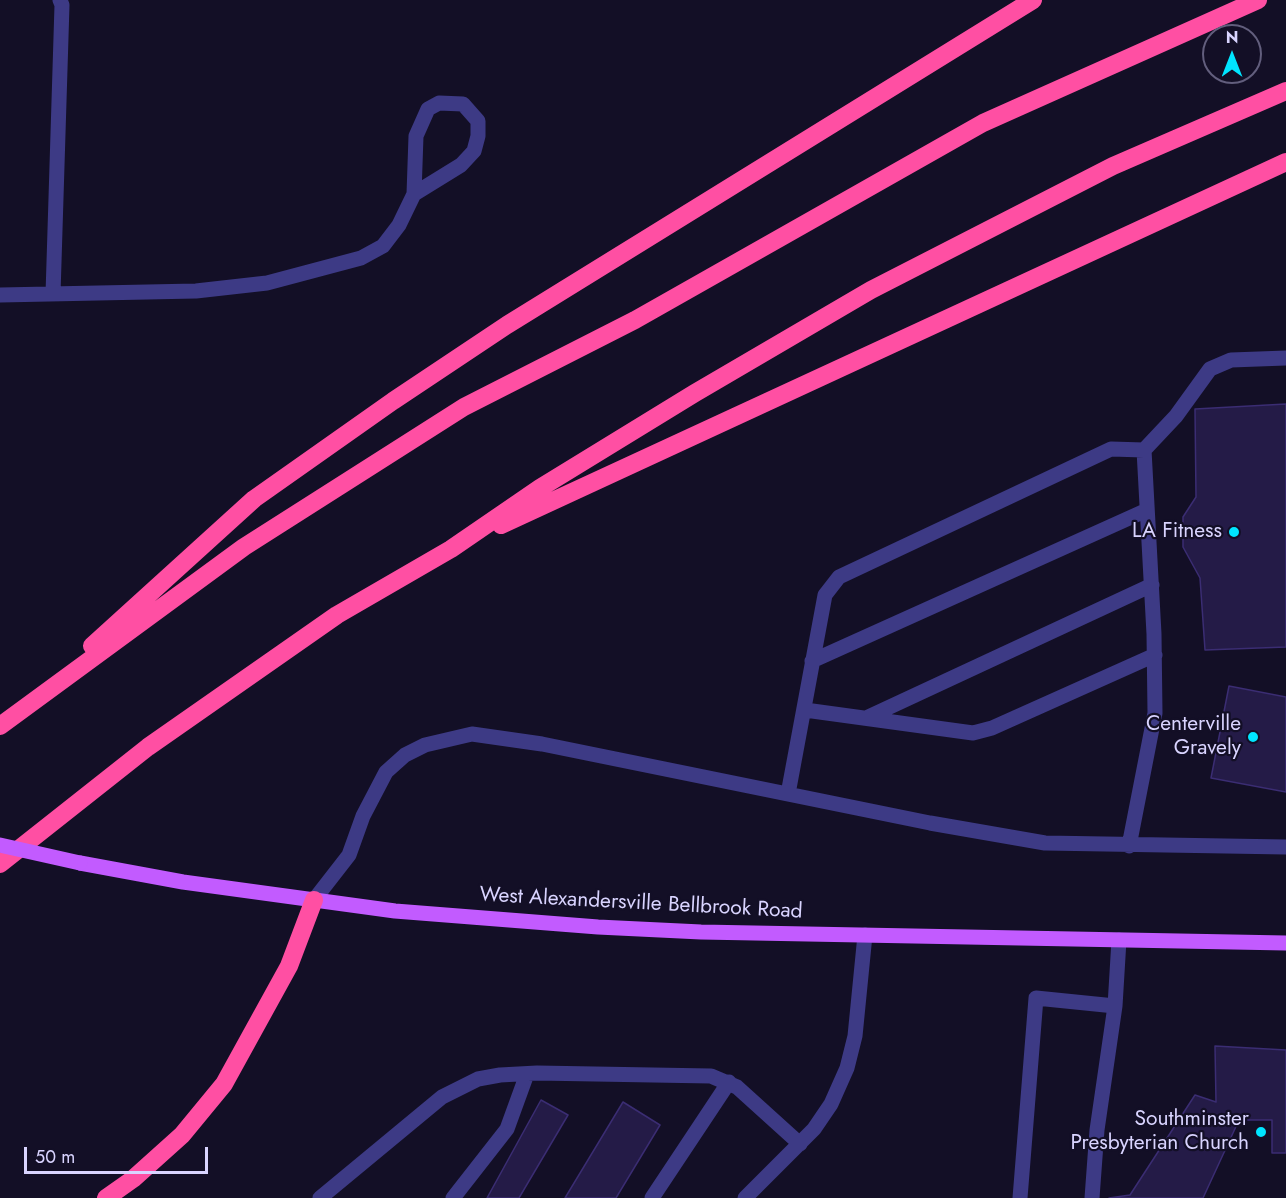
<!DOCTYPE html>
<html>
<head>
<meta charset="utf-8">
<style>
	body { margin:0 }
	#map { position:relative; width:1286px; height:1198px; overflow:hidden; background:#130f26; font-family:Jost,sans-serif }
	canvas { display:block }
	.north { position:absolute; left:1202px; top:24px; width:60px; height:60px; box-sizing:border-box; background:#130f26; border:2px solid #625e7d; border-radius:50%; rotate:0deg; font-size:16px; font-weight:700; line-height:24px; text-align:center; color:#d9d4ff }
	.north::after { content:''; display:block; margin:auto; width:21px; height:27px; background:#00e5ff; clip-path:polygon(50% 0,100% 100%,50% 72%,0 100%) }
	.scale { position:absolute; left:24px; top:1147px; width:184px; height:27px; box-sizing:border-box; border:3px solid #d9d4ff; border-top:0; padding-left:8px; font-size:18px; line-height:21px; white-space:nowrap; color:#d9d4ff; -webkit-text-stroke:4px #130f26; paint-order:stroke }
</style>
</head>
<body>
<div id="map">
<canvas width="1286" height="1198"></canvas>
<div class="north">N</div>
<div class="scale">50 m</div>
</div>
<script>
const g = document.querySelector('canvas').getContext('2d');
g.lineJoin = 'round';
function fillPath(path, color) {
  g.fillStyle = color;
  g.fill(path, 'evenodd');
}
function shape(rows) {
  const path = new Path2D();
  for (const r of rows) {
    path.moveTo(r[0], r[1]);
    for (let i = 2; i < r.length; i += 2) path.lineTo(r[i], r[i + 1]);
  }
  return path;
}
function strokePath(path, color, width, dash) {
  g.strokeStyle = color;
  g.lineWidth = width;
  g.lineCap = dash ? 'butt' : 'round';
  g.setLineDash(dash || []);
  g.stroke(path);
}
function drawText(font, color, halo, rows, align = 'center') {
  g.font = font + ' Jost,sans-serif';
  g.lineWidth = 4.5;
  g.setLineDash([]);
  g.textBaseline = 'middle';
  g.strokeStyle = halo;
  g.fillStyle = color;
  for (const [text, x, y, turn = 0] of rows) {
    g.save();
    g.translate(x, y);
    g.rotate((+turn || 0) * Math.PI / 180);
    g.textAlign = isNaN(turn) ? turn : align;
    if (halo) g.strokeText(text, 0, 0);
    g.fillText(text, 0, 0);
    g.restore();
  }
}
const building = shape([
	[1286,404,1286,647,1205,650,1200,578,1183,547,1183,517,1196,497,1195,409,1286,404],
	[1229,686,1286,697,1286,792,1211,778,1229,686],
	[1215,1046,1286,1050,1286,1153,1272,1153,1272,1120,1239,1120,1203,1198,1109,1198,1130,1195,1195,1095,1216,1102,1215,1046],
	[541,1100,568,1115,519,1198,487,1198,541,1100],
	[623,1102,660,1125,616,1198,565,1198,623,1102]
]);
fillPath(building, '#241b47');
strokePath(building, '#3b2d73', 1.5);
strokePath(shape([
	[53,294,62,5,60,0],
	[0,295,196,291,267,283,361,258,383,246,399,225,414,194,416,136,428,109,439,103,463,104,478,121,478,136,474,151,461,165,414,194],
	[812,661,1147,510],
	[805,710,973,733,992,728,1155,655],
	[866,718,1152,585],
	[788,794,825,595,839,577,1111,449,1144,450,1176,416,1210,369,1231,360,1286,358],
	[1129,846,1155,713,1154,634,1144,450],
	[314,900,349,855,363,816,386,772,405,755,425,745,472,734,542,744,930,823,1045,843,1286,847],
	[320,1198,442,1097,478,1079,500,1075,537,1073,711,1076,737,1087,800,1144],
	[453,1198,507,1129,527,1074],
	[652,1198,729,1082],
	[745,1198,814,1129,831,1104,847,1068,855,1036,865,935],
	[1020,1198,1036,998,1115,1006],
	[1092,1198,1097,1130,1115,1006,1119,940]
]), '#3d3a85', 15);
strokePath(shape([
	[80,863,183,882,395,911,598,927,701,932,1286,943]
]), '#c25bff', 15);
strokePath(shape([
	[501,525,1286,162],
	[92,646,254,499,393,401,507,325,1033,0],
	[0,726,244,547,464,407,635,320,983,123,1258,0],
	[0,864,148,747,337,615,451,549,540,488,695,393,871,290,1113,166,1286,91],
	[106,1198,133,1179,182,1135,224,1084,289,966,314,900]
]), '#ff4fa3', 18);
strokePath(shape([
	[0,845,80,863]
]), '#c25bff', 15);
for (const [x, y, r, color] of [
	[1234,532,6,"#00e5ff"],
	[1253,737,6,"#00e5ff"],
	[1261,1132,6,"#00e5ff"]
]) {
  const dot = new Path2D();
  dot.arc(x, y, r, 0, 2 * Math.PI);
  g.fillStyle = color;
  g.fill(dot);
  strokePath(dot, '#130f26', 2);
}
drawText('21px', '#d9d4ff', '#130f26', [
	["LA Fitness",1222,532],
	["Centerville",1241,725],
	["Gravely",1241,749],
	["Southminster",1249,1120],
	["Presbyterian Church",1249,1144]
], 'right');
drawText('21px', '#d9d4ff', '#130f26', [
	["West Alexandersville Bellbrook Road",641,904,3]
]);
</script>
</body>
</html>
